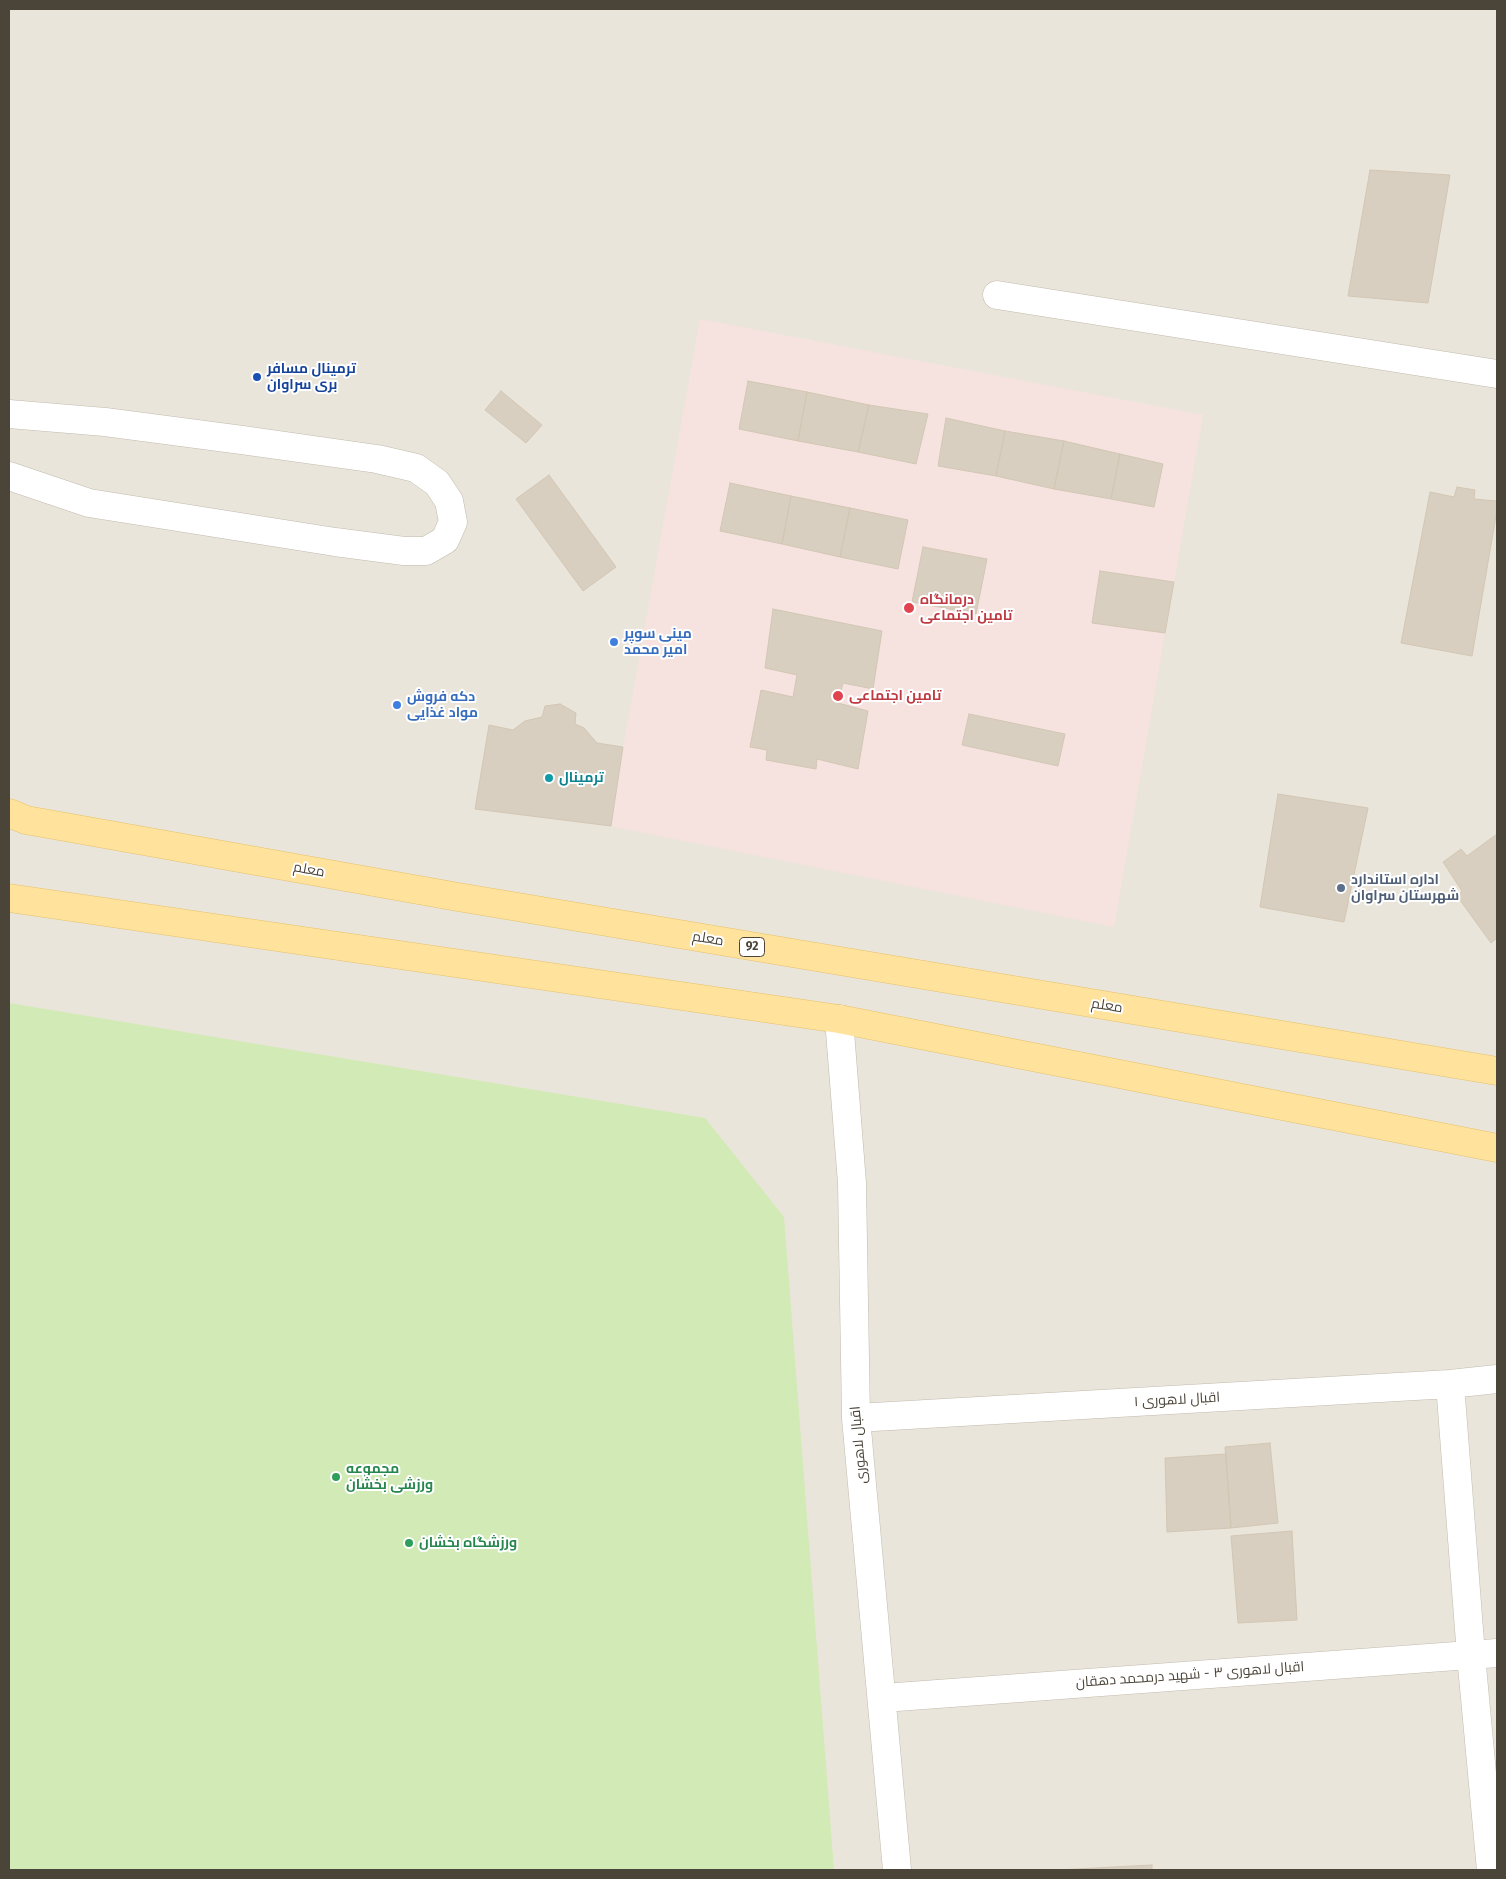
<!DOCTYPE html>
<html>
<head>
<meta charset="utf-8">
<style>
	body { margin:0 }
	#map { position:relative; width:1506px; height:1879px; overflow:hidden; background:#f6f3ec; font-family:"Fira Sans",sans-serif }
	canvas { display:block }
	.frame { position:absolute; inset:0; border:10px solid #4b4439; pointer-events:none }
</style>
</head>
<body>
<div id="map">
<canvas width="1506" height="1879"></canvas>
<div class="frame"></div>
</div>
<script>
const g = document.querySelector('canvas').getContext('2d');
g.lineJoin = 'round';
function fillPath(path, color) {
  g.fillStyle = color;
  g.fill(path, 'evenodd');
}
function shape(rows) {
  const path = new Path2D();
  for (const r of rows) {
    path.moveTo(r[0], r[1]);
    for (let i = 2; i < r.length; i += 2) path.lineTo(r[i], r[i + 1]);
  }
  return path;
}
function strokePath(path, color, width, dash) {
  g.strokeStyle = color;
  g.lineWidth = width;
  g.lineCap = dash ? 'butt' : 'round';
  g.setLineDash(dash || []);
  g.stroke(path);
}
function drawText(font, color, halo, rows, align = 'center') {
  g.font = font + ' "Fira Sans",Cairo,sans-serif';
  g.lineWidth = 4;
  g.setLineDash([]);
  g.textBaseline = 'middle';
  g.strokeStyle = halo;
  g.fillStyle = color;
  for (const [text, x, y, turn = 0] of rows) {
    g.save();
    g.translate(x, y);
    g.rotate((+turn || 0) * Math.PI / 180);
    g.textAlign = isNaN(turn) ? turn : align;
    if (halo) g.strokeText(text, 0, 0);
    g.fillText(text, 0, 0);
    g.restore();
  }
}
fillPath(shape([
	[9,9,1497,9,1497,1870,9,1870]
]), '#eae5da');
fillPath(shape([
	[700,319,1203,415,1114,927,609,826]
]), '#f6e3e0');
fillPath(shape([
	[9,1003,705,1118,784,1217,834,1870,9,1870]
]), '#d2eab5');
const building = shape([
	[1370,170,1450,175,1428,303,1348,296,1370,170],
	[748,381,807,392,798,441,739,429,748,381],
	[501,391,542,425,526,443,485,410,501,391],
	[807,392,869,405,858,452,798,441,807,392],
	[869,405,928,414,916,464,858,452,869,405],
	[946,418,1005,431,996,476,938,466,946,418],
	[1005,431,1064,441,1054,489,996,476,1005,431],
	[1064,441,1120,454,1111,499,1054,489,1064,441],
	[1120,454,1163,464,1154,507,1111,499,1120,454],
	[549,475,616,567,583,591,516,499,549,475],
	[730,483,791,496,782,544,720,531,730,483],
	[1457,487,1475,490,1474,499,1497,501,1497,510,1472,656,1401,643,1430,492,1454,497,1457,487],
	[791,496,850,508,840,557,782,544,791,496],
	[850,508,908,520,898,569,840,557,850,508],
	[923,547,987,559,976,614,912,602,923,547],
	[1100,571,1174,582,1165,633,1092,623,1100,571],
	[773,609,882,631,873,689,843,683,838,703,868,711,858,769,817,759,816,769,766,760,767,750,750,747,761,690,793,697,797,675,765,668,773,609],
	[560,704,576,713,575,724,584,728,597,743,623,747,611,826,475,809,489,725,513,730,525,721,542,717,545,706,560,704],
	[969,714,1065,734,1058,766,962,745,969,714],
	[1278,794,1368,808,1344,922,1260,907,1278,794],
	[1497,834,1497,938,1491,943,1457,896,1462,891,1443,862,1461,849,1467,856,1497,834],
	[1270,1443,1278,1523,1231,1528,1225,1447,1270,1443],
	[1226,1454,1231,1528,1167,1532,1165,1458,1226,1454],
	[1292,1531,1297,1620,1238,1623,1231,1536,1292,1531],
	[1152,1865,1152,1870,1057,1870,1152,1865]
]);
fillPath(building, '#d8cfc1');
strokePath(building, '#d3c7b4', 1);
const minor = shape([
	[997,295,1497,374],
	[9,414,105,422,242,440,377,459,416,468,437,483,449,501,453,522,445,540,426,551,404,551,335,542,89,503,9,476],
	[839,1019,852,1183,856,1418,897,1870],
	[1450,1384,1471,1655,1491,1870],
	[856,1418,1450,1384,1497,1379],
	[883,1698,1497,1653]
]);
const major = shape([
	[9,813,26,820,458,897,1497,1071],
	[9,898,839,1019,1497,1148]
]);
strokePath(minor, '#c2bbae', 29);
strokePath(major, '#e6c16a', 29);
strokePath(minor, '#fff', 28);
strokePath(major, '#ffe39c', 28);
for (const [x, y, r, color] of [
	[257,377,5,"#1a4fb4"],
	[909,608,6,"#e0444e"],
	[614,642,5,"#3f7fe0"],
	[838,696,6,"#e0444e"],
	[397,705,5,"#3f7fe0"],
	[549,778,5,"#0f9aa8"],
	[1341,888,5,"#5c6f8a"],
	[336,1477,5,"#2e9e5b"],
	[409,1543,5,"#2e9e5b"]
]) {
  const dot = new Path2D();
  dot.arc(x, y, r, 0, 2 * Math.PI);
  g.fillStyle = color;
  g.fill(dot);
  strokePath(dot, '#fff', 2);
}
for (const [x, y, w] of [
	[752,947,25]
]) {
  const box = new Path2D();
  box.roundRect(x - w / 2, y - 9.5, w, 19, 4);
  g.fillStyle = '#fff';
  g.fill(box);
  strokePath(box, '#4b4439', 1);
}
drawText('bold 12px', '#4b4439', null, [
	["92",752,947]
]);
drawText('bold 14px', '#164399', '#fff', [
	["ترمینال مسافر",267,369],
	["بری سراوان",267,385]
], 'left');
drawText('bold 14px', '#be3a42', '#fff', [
	["درمانگاه",920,600],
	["تامین اجتماعی",920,616],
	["تامین اجتماعی",849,696]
], 'left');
drawText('bold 14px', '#366cbe', '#fff', [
	["مینی سوپر",624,634],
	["امیر محمد",624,650],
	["دکه فروش",407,697],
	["مواد غذایی",407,713]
], 'left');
drawText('bold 14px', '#0d838f', '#fff', [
	["ترمینال",559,778]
], 'left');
drawText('14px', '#4b4439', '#fff', [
	["معلم",309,870,10],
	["معلم",708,939,9],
	["معلم",1107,1006,9],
	["اقبال لاهوری ۱",1177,1400,-3],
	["اقبال لاهوری",859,1445,-95],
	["اقبال لاهوری ۳ - شهید درمحمد دهقان",1190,1675,-4]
]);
drawText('bold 14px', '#4e5e75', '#fff', [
	["اداره استاندارد",1351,880],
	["شهرستان سراوان",1351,896]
], 'left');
drawText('bold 14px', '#27864d', '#fff', [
	["مجموعه",346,1469],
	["ورزشی بخشان",346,1485],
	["ورزشگاه بخشان",419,1543]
], 'left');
</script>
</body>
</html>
